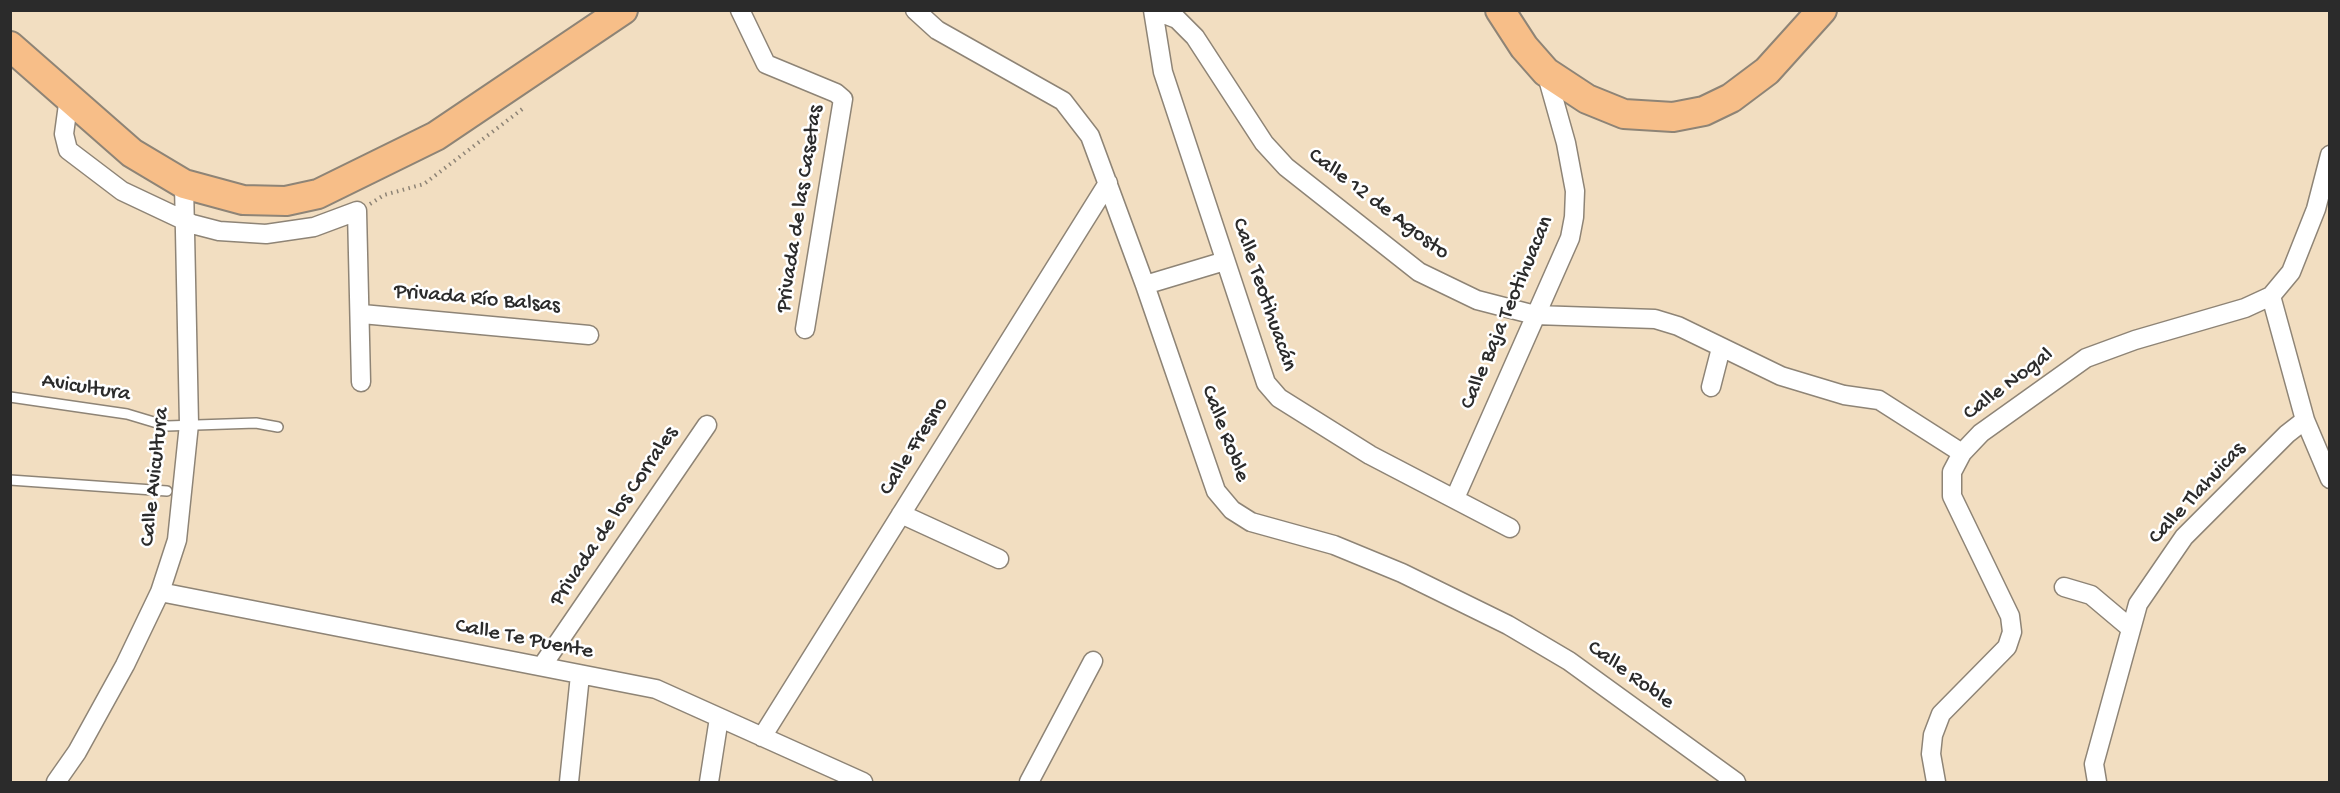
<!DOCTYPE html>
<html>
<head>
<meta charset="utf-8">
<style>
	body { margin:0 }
	#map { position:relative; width:2340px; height:793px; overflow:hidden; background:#f2dec1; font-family:"Gochi Hand",sans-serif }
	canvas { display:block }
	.frame { position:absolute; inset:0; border:12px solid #2b2b2b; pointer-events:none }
</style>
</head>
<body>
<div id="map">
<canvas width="2340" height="793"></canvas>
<div class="frame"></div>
</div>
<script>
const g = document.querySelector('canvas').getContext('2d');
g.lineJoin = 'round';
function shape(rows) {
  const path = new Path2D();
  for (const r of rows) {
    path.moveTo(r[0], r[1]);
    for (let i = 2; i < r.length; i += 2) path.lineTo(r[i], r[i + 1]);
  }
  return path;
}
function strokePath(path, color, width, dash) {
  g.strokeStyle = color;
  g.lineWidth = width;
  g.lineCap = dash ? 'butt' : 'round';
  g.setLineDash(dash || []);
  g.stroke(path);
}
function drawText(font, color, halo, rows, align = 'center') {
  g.font = font + ' "Gochi Hand",sans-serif';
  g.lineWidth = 5;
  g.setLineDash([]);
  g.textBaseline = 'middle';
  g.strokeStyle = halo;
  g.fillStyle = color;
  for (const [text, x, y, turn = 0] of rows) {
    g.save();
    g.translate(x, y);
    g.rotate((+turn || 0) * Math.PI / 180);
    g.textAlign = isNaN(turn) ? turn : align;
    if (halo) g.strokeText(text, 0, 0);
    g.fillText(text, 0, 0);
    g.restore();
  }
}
const service = shape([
	[10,397,127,414,167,426,256,423,278,427],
	[10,480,167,491]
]);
const minor = shape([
	[740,10,766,64,836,93,843,99,805,329],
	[915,10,937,30,1063,101,1090,136,1145,285,1216,491,1232,510,1251,522,1334,545,1402,573,1508,625,1569,661,1736,782],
	[1153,10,1163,72,1266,383,1279,398,1370,455,1510,528],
	[1154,10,1177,19,1195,37,1264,143,1286,167,1419,272,1477,300,1535,315,1655,319,1678,326,1781,376,1844,395,1879,400,1962,453],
	[69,97,64,134,68,150,122,191,192,224,219,231,266,234,314,227,357,211,361,382],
	[1145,285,1225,261],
	[2271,296,2305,420,2330,479],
	[362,314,589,335],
	[1711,387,1721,348],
	[1455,498,1570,238,1574,217,1575,191,1566,143,1546,72],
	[901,514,999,559],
	[2064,587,2091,595,2129,627],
	[160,592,656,689,863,782],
	[542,666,707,425],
	[762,737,1108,183],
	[56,782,77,752,125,665,160,592,177,540,189,424,184,184],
	[569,782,580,675],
	[709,782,719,718],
	[1029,782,1093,661],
	[1936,782,1931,754,1933,735,1941,714,2007,647,2012,632,2010,616,1952,496,1952,472,1962,453,1981,433,2086,358,2135,340,2245,308,2271,296,2291,272,2316,209,2330,155],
	[2097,782,2094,764,2138,604,2184,537,2287,434,2305,420]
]);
const primary = shape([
	[1500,10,1524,47,1546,72,1587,99,1624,114,1673,117,1704,111,1731,98,1767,71,1822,10],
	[10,46,132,153,184,184,243,200,286,201,318,194,436,136,623,10]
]);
strokePath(service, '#8e8476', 12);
strokePath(minor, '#8e8476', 21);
strokePath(primary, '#8e8476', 32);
strokePath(shape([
	[370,204,384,195,424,184,525,107]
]), '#8e8476', 4, [1.5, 4.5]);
strokePath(service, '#fff', 9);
strokePath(minor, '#fff', 18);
strokePath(primary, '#f7be88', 28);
drawText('22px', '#2b2b2b', '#fff', [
	["Calle 12 de Agosto",1378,205,37],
	["Privada de las Casetas",801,209,-81],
	["Calle Teotihuacán",1263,295,71],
	["Privada Río Balsas",477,300,5],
	["Calle Baja Teotihuacan",1508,313,-67],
	["Calle Nogal",2009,385,-37],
	["Avicultura",86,389,9],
	["Calle Roble",1224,434,69],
	["Calle Fresno",915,447,-58],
	["Calle Avicultura",156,477,-84],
	["Calle Tlahuicas",2198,494,-47],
	["Privada de los Corrales",615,517,-56],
	["Calle Te Puente",524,640,11],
	["Calle Roble",1630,676,36]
]);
</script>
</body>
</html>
